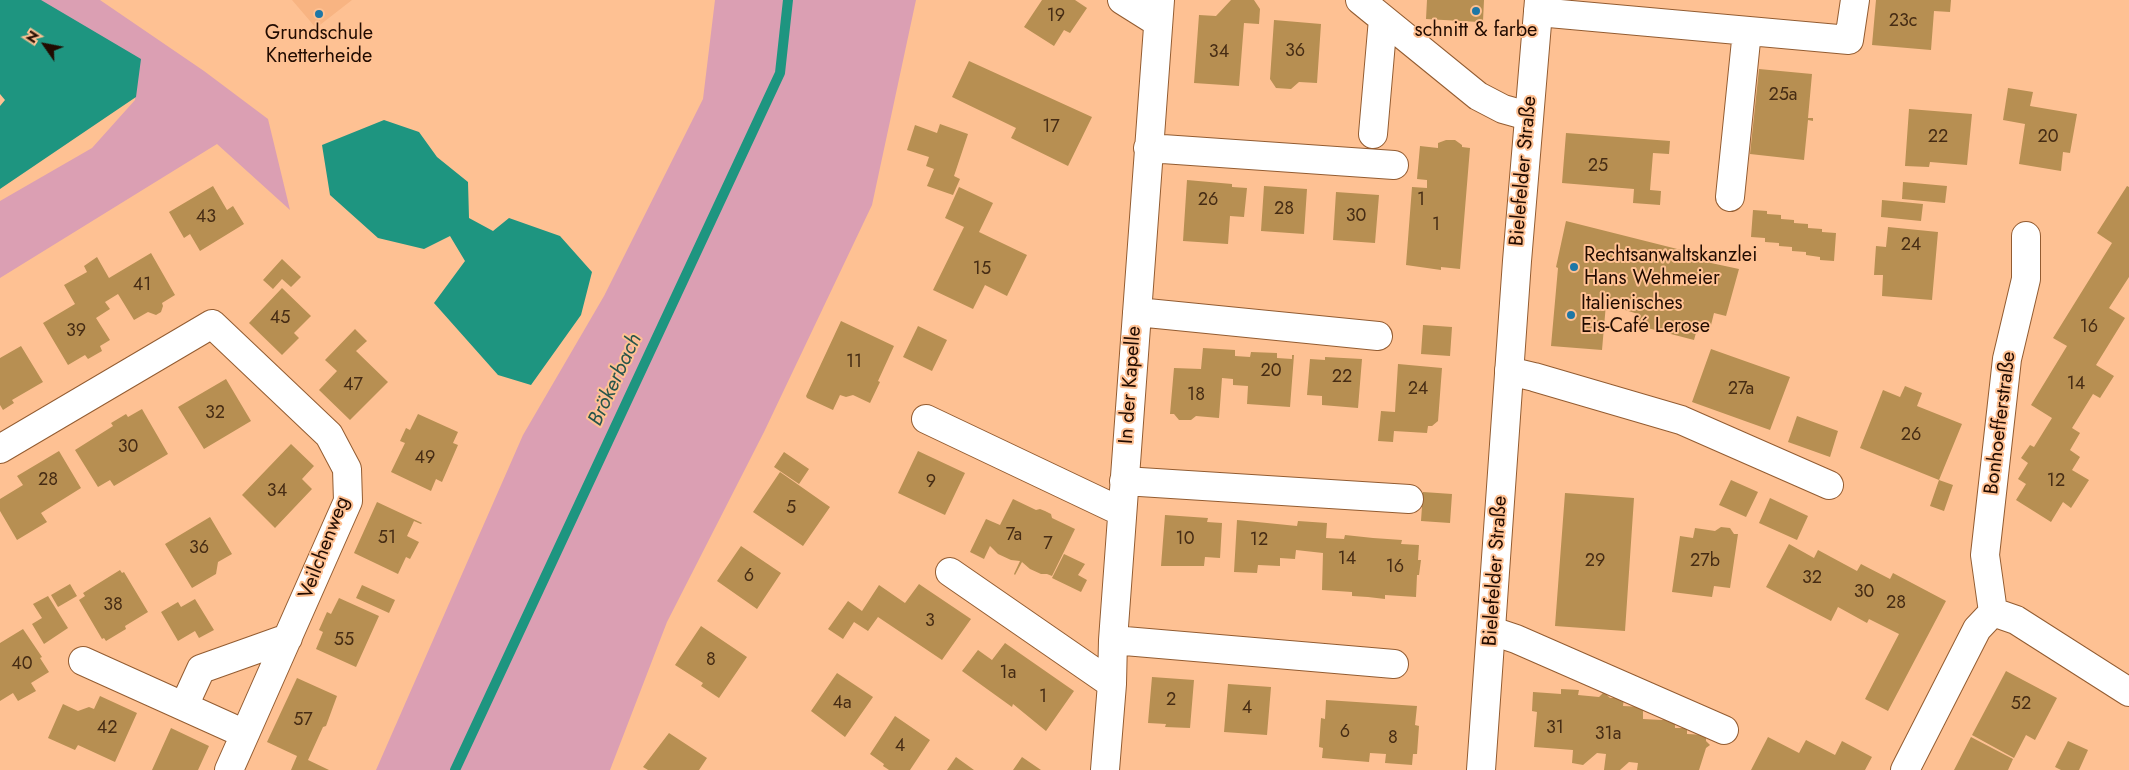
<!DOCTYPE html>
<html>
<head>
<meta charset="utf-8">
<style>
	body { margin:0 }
	#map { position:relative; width:2129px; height:770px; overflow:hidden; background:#fec193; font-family:Jost,sans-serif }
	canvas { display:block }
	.north { position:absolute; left:20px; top:20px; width:50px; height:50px; -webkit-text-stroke:4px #fec193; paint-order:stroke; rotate:303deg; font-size:14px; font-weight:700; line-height:20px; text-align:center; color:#210b00 }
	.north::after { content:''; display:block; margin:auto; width:18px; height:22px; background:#210b00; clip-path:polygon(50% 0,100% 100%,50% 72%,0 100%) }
</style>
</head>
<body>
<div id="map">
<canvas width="2129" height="770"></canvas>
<div class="north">N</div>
</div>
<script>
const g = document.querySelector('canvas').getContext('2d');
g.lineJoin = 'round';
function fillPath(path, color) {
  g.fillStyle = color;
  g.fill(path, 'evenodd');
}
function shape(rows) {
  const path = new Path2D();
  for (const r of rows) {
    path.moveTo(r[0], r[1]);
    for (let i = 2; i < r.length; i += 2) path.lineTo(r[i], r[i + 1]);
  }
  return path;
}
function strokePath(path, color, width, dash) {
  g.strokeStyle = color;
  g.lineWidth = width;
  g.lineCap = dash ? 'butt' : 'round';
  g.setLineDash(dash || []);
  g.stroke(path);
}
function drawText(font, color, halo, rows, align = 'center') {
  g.font = font + ' Jost,sans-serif';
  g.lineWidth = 4;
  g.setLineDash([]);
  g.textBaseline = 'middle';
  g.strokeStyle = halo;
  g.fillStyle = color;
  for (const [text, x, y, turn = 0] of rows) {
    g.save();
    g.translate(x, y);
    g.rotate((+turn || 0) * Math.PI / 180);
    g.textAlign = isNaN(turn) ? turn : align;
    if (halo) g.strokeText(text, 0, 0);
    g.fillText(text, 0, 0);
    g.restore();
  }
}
fillPath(shape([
	[292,0,352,0,316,28]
]), '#f8b482');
fillPath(shape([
	[31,0,100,0,204,71,268,119,290,210,217,144,0,278,0,201,92,148,135,100,137,70],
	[715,0,916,0,872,205,764,432,667,622,610,770,376,770,523,435,604,296,703,99]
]), '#db9fb3');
fillPath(shape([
	[0,0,41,0,141,59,136,97,0,189,0,106,5,100,0,94],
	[384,120,419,132,437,157,468,182,469,218,493,231,509,218,560,236,592,272,581,315,531,385,498,375,434,303,465,261,450,236,424,249,378,238,330,195,322,145]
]), '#1e9580');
strokePath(shape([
	[455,770,780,73,788,0]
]), '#1e9580', 10);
fillPath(shape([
	[1042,0,1075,0,1087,8,1070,33,1064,30,1054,46,1024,27],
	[1231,0,1254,0,1260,9,1259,24,1244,23,1239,86,1194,83,1199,15,1216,16],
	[1427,0,1484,0,1483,21,1479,20,1479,22,1426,19],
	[1876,0,1951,0,1950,12,1934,11,1931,50,1872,45],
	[1274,20,1321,24,1317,83,1299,82,1291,89,1276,88,1270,79],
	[969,61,1092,117,1068,166,1011,138,1016,128,952,97],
	[1759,69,1812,74,1808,118,1813,118,1813,121,1808,120,1804,160,1750,154],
	[2008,88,2033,92,2030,106,2077,114,2070,153,2063,152,2061,171,2019,164,2025,124,2003,120],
	[1909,109,1972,114,1967,165,1930,162,1929,167,1905,166],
	[940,124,968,134,954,176,960,179,953,195,927,186,934,169,926,166,929,157,907,150,915,125,937,133],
	[1566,133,1670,141,1669,154,1653,153,1650,190,1661,191,1660,205,1633,203,1634,189,1562,183],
	[1446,140,1455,140,1462,145,1462,147,1470,148,1460,269,1441,267,1441,270,1406,265,1412,187,1427,188,1427,180,1417,179,1420,146,1438,148,1438,143],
	[1187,180,1232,184,1232,187,1247,188,1244,217,1230,216,1228,244,1183,241],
	[1903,182,1947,186,1945,203,1902,199],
	[213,186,227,210,233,206,244,224,200,251,190,234,184,238,169,212],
	[1264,186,1307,189,1304,234,1261,231],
	[2127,186,2129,187,2129,277,2109,308,2125,318,2096,365,2114,376,2100,398,2093,394,2072,428,2080,433,2070,450,2080,457,2072,470,2089,480,2071,508,2063,502,2051,522,2016,500,2026,484,2018,479,2028,463,2021,458,2030,445,2034,447,2052,418,2031,405,2067,346,2053,338,2112,243,2097,233],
	[959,187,993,203,979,232,1027,255,1007,296,985,285,973,309,933,290,964,227,945,218],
	[1336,192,1379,195,1375,243,1333,240],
	[1882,200,1923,204,1921,221,1881,217],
	[1753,210,1767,211,1767,214,1781,215,1781,219,1794,220,1794,223,1808,224,1808,228,1822,229,1822,232,1836,233,1834,261,1820,260,1820,257,1806,255,1806,252,1792,251,1792,247,1779,246,1779,243,1765,242,1765,238,1751,237],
	[1566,221,1713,258,1711,263,1739,269,1726,316,1714,313,1711,325,1699,322,1694,340,1636,325,1638,314,1606,304,1602,350,1551,346,1558,268,1556,267],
	[1888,227,1938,232,1932,300,1882,296,1883,275,1874,275,1875,260,1876,246,1886,247],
	[151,253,175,295,162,303,163,306,161,312,156,315,148,312,134,320,118,294,105,302,110,309,96,318,110,340,100,346,102,351,88,359,85,355,68,365,43,323,75,304,64,285,87,272,84,266,97,257,109,278],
	[282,259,301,277,291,287,282,279,273,289,263,280],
	[282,288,311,316,294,333,299,338,282,355,249,323],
	[841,321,894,346,878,381,880,382,870,403,853,395,846,397,840,395,833,410,807,398,806,396],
	[1423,325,1452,327,1450,356,1421,354],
	[918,326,947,340,932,371,903,357],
	[355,329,367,341,356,351,388,382,350,420,319,390,337,371,325,360],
	[21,346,43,382,12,400,14,403,3,410,0,405,0,358],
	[1203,348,1235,350,1235,356,1250,357,1251,352,1277,353,1277,358,1292,359,1292,355,1294,355,1290,407,1247,404,1248,386,1233,385,1233,379,1222,378,1219,418,1196,416,1191,420,1179,420,1174,414,1170,414,1174,368,1201,369],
	[1711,349,1790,377,1770,430,1692,402],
	[1325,357,1362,359,1358,408,1322,405,1322,396,1307,395,1310,359,1325,360],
	[1398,364,1442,368,1438,421,1432,426,1428,426,1427,433,1394,431,1393,442,1378,441,1381,411,1395,412],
	[226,379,251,421,204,449,178,407],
	[1905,386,1922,393,1917,406,1962,424,1939,480,1953,485,1944,511,1930,506,1939,480,1860,448,1883,390,1900,397],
	[142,409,168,454,114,486,110,480,98,487,75,450,113,426,111,423,126,414,128,417],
	[418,414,458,432,453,443,458,445,442,482,436,479,431,491,391,472,405,443,400,441,406,428,410,430],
	[1797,416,1838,431,1830,457,1788,442],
	[291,444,314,466,302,479,312,489,275,528,242,495],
	[59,451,81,488,41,513,47,522,17,540,0,511,0,499,23,485,17,476],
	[918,451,965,473,945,515,898,493],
	[784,452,809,469,799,484,774,467],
	[780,472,830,507,803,546,753,512],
	[1731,480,1758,492,1746,517,1719,505],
	[1423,492,1452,494,1450,523,1421,521],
	[1565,493,1634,498,1625,631,1555,626],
	[1770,498,1808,516,1797,540,1759,523],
	[1013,499,1036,510,1040,509,1045,511,1051,514,1052,518,1075,529,1052,576,1047,574,1041,574,1030,569,1022,562,1015,575,1014,574,1020,561,1011,560,998,554,990,546,984,559,970,552,986,519,1000,525],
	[377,502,422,523,421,524,414,521,407,536,419,542,410,559,406,557,398,574,354,553],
	[1165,515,1208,518,1207,522,1222,523,1220,558,1205,557,1204,566,1161,566],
	[210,517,232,554,218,562,216,574,192,588,165,544],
	[1237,520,1297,526,1298,521,1327,523,1326,538,1344,539,1345,535,1373,538,1402,540,1401,544,1419,545,1418,560,1421,560,1419,575,1417,575,1416,597,1385,595,1385,599,1368,597,1352,596,1352,592,1322,590,1323,553,1296,550,1295,559,1280,558,1280,566,1258,565,1257,573,1234,572],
	[1721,527,1730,528,1734,534,1738,534,1730,588,1714,586,1712,597,1672,592,1680,536,1693,538,1695,528,1715,531],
	[1789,544,1814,558,1818,550,1857,571,1861,564,1890,579,1893,573,1946,601,1888,711,1865,699,1899,634,1869,619,1867,623,1838,607,1831,621,1766,587],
	[741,546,781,573,757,609,717,581],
	[1064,554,1085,564,1078,575,1087,580,1081,592,1052,578],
	[120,570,122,573,124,572,148,612,125,626,126,629,106,641,104,638,102,639,79,600,85,596,83,593],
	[70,584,77,596,58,607,51,595],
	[919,584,971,619,942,660,878,617,868,631,854,622,843,639,828,629,848,601,862,611,879,585,905,603],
	[362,585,395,600,389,613,356,598],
	[48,596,68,628,44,644,32,624,42,618,33,604],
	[339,598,379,616,356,667,316,649,323,632,319,630,327,612,331,614],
	[195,599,214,630,199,638,195,631,178,641,161,612,178,602,181,607],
	[701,626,747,657,719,698,701,686,703,683,675,665],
	[23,629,42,657,40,658,49,672,31,683,36,691,18,701,13,693,0,701,0,643],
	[1005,643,1074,691,1046,731,1013,704,1012,707,962,671,978,650,992,660],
	[2006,671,2057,698,2035,740,2026,735,2014,758,1972,735],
	[837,673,873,697,845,737,811,711],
	[1152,677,1194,680,1190,728,1165,727,1166,724,1148,723],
	[297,678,337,696,326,726,323,727,308,760,329,770,291,770,297,756,267,742],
	[1228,684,1271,687,1267,735,1224,732],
	[1561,689,1579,690,1578,695,1599,697,1604,692,1610,698,1624,698,1623,706,1643,707,1643,719,1662,720,1669,716,1675,721,1675,728,1687,728,1687,734,1706,735,1706,741,1710,745,1706,748,1699,770,1637,770,1638,763,1629,762,1620,770,1604,770,1606,754,1597,753,1583,765,1572,763,1573,750,1534,747,1537,712,1532,711,1533,692,1561,694],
	[100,696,137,713,115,762,78,745,75,750,48,738,63,704,78,711,89,707,94,709],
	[1326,700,1417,706,1415,725,1419,726,1417,754,1413,754,1412,765,1385,763,1386,754,1370,753,1369,762,1322,758,1323,748,1319,747,1321,718,1325,719],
	[895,716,930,740,910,770,889,770,883,766,884,764,870,754],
	[171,728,209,746,198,770,152,770],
	[669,733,707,758,699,770,648,770,643,767],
	[1768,737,1799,753,1806,740,1835,755,1842,741,1872,757,1865,770,1751,770],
	[1971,737,2013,759,2008,770,1954,770],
	[2068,741,2088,750,2079,770,2061,770,2055,767],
	[956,757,974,770,947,770],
	[1022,757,1041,770,1013,770]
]), '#b78f52');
const minor = shape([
	[1122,0,1157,22],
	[1360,0,1478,96,1503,109,1528,116],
	[1538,12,1849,40,1855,0],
	[1373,134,1383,19],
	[1148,148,1394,165],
	[1730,197,1747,31],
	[2026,236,2026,279,2007,359,1985,555,1993,612,2016,620,2129,692],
	[1137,312,1378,336],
	[1509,371,1534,377,1681,420,1829,485],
	[926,419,1122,512],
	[0,449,212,324,329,435,347,469,348,501,245,734,83,661],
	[1124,481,1409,499],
	[950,572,1112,684],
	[1492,631,1516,639,1724,730],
	[1113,640,1394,664],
	[184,706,201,669,288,638],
	[229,770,245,734],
	[1105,770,1112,684,1113,640,1160,0],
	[1905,770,1977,629,1993,612]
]);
const major = shape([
	[1481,770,1517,261,1539,0]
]);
strokePath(minor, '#935c31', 30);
strokePath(major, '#935c31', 30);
strokePath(minor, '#fff', 28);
strokePath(major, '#fff', 28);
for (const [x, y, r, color] of [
	[1476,11,5,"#1e77a6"],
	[319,14,5,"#1e77a6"],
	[1574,267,5,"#1e77a6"],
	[1571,315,5,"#1e77a6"]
]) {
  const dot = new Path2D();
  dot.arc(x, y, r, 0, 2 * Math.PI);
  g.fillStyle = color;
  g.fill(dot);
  strokePath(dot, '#fec193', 2);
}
drawText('18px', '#462c14', null, [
	["19",1056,17],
	["23c",1903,22],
	["36",1295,52],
	["34",1219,53],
	["25a",1783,96],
	["17",1051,128],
	["22",1938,138],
	["20",2048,138],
	["25",1598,167],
	["26",1208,201],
	["1",1421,201],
	["28",1284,210],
	["30",1356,217],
	["43",206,218],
	["1",1436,226],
	["24",1911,246],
	["15",982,270],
	["41",142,286],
	["45",280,319],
	["16",2089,328],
	["39",76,332],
	["11",854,363],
	["20",1271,372],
	["22",1342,378],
	["14",2076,385],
	["47",353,386],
	["24",1418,390],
	["27a",1741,390],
	["18",1196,396],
	["32",215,414],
	["26",1911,436],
	["30",128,448],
	["49",425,459],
	["28",48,481],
	["12",2056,482],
	["9",931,483],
	["34",277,492],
	["5",791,509],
	["7a",1014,536],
	["51",387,539],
	["10",1185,540],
	["12",1259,541],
	["7",1048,545],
	["36",199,549],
	["14",1347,560],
	["29",1595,562],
	["27b",1705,562],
	["16",1395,568],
	["6",749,577],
	["32",1812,579],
	["30",1864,593],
	["28",1896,604],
	["38",113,606],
	["3",930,622],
	["55",344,641],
	["8",711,661],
	["40",22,665],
	["1a",1008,674],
	["1",1043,698],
	["2",1171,701],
	["4a",842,704],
	["52",2021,705],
	["4",1247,709],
	["57",303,721],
	["42",107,729],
	["31",1555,729],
	["6",1345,733],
	["31a",1608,735],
	["8",1393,739],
	["4",900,747]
]);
drawText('20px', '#210b00', '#fec193', [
	["schnitt & farbe",1476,31],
	["Grundschule",319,34],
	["Knetterheide",319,57],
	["Rechtsanwaltskanzlei",1584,256,"left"],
	["Hans Wehmeier",1584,279,"left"],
	["Italienisches",1581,304,"left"],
	["Eis-Café Lerose",1581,327,"left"]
]);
drawText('20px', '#210b00', '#fec193', [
	["Bielefelder Straße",1524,171,-85],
	["In der Kapelle",1131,385,-86],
	["Bonhoefferstraße",2001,423,-83],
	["Veilchenweg",325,548,-69],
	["Bielefelder Straße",1496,571,-86]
]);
drawText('italic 21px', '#27554b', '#fec193', [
	["Brökerbach",616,380,-65]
]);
</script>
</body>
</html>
